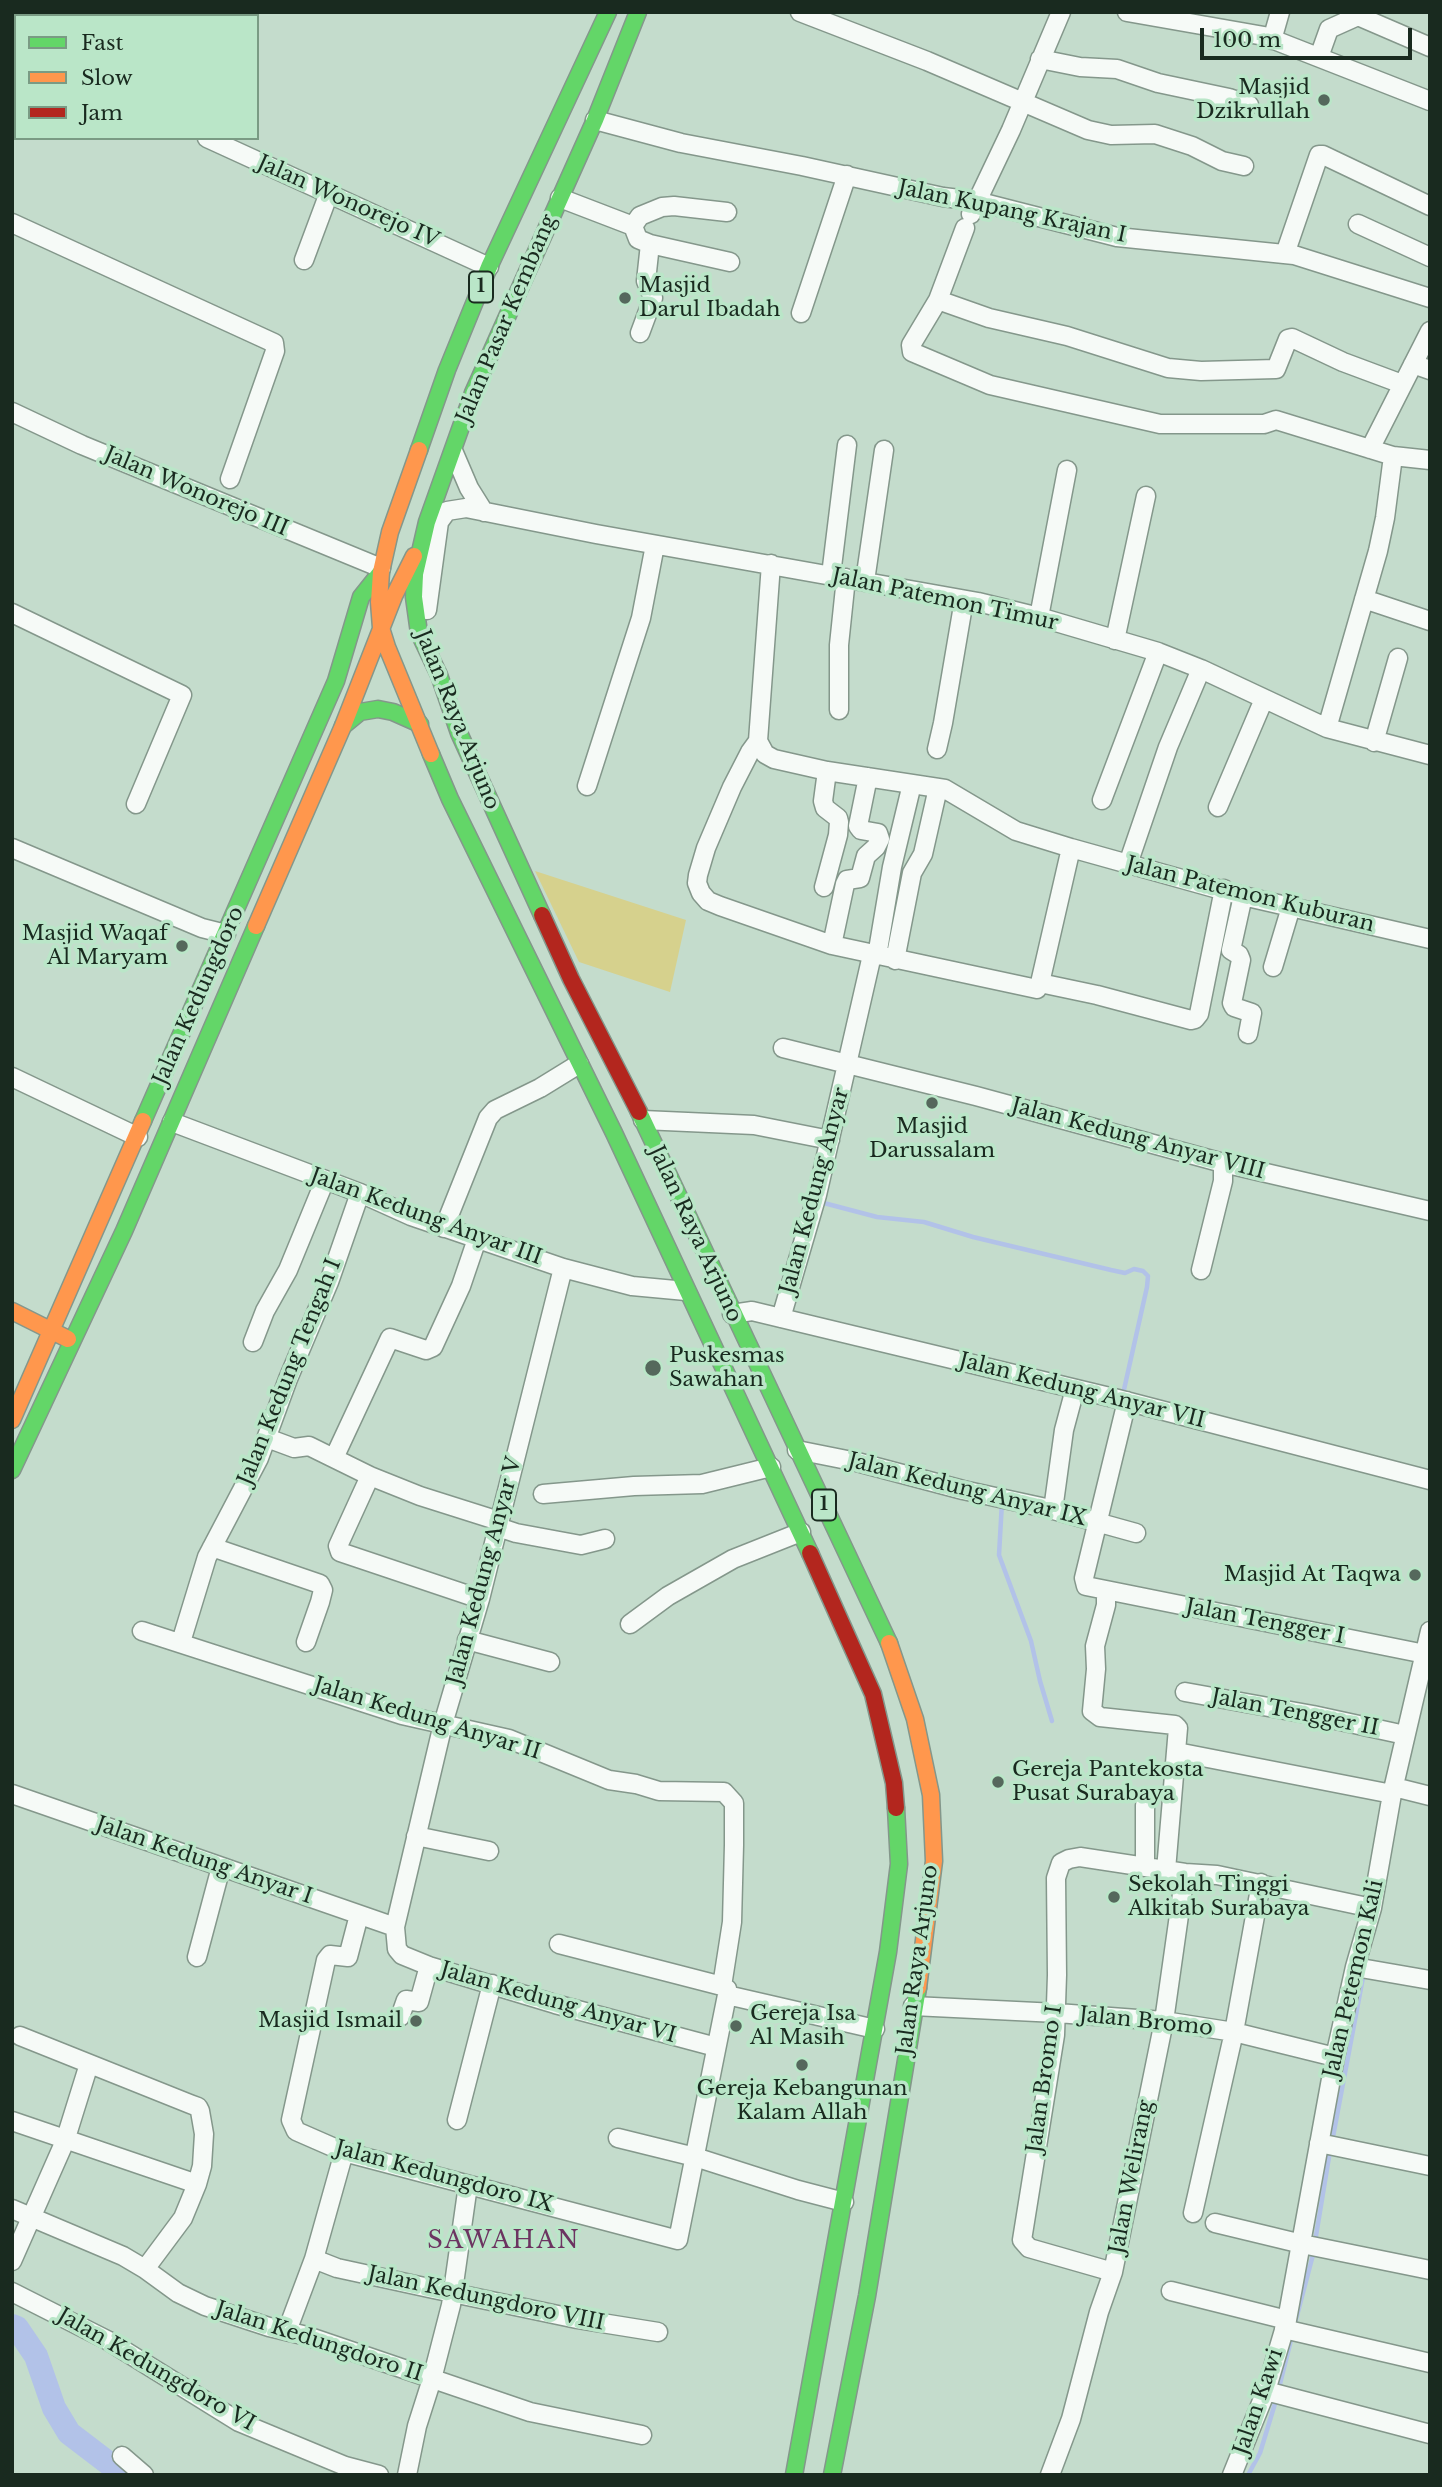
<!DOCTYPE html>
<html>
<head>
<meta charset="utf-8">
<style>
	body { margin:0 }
	#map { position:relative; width:1442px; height:2487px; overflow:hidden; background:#c4dccc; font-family:"Libre Baskerville",serif }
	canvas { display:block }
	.frame { position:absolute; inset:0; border:14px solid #192a1f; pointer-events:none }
	.legend { position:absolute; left:14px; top:14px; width:245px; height:126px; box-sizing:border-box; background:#bae6c8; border:2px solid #7a9b84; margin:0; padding:9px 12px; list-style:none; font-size:21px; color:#192a1f }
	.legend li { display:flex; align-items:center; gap:14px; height:35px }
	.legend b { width:35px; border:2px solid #7a9b84 }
	.scale { position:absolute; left:1200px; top:28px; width:212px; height:32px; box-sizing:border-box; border:4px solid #192a1f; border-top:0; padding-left:9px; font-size:21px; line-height:24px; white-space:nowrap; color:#192a1f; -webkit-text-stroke:5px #bae6c8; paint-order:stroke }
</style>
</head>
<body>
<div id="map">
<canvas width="1442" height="2487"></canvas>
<div class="frame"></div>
<ul class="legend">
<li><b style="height:9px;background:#63d668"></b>Fast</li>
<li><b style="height:9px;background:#ff974d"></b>Slow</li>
<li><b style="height:9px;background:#b3261e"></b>Jam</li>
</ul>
<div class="scale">100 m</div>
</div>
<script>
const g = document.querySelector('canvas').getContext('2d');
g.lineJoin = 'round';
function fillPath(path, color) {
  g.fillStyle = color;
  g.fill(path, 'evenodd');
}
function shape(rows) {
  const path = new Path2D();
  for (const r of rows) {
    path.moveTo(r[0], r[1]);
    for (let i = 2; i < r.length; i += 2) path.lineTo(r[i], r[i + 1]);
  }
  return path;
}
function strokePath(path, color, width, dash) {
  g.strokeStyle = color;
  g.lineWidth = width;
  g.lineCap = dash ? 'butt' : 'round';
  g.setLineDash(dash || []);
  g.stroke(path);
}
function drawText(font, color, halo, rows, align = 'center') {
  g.font = font + ' "Libre Baskerville",serif';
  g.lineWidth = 7;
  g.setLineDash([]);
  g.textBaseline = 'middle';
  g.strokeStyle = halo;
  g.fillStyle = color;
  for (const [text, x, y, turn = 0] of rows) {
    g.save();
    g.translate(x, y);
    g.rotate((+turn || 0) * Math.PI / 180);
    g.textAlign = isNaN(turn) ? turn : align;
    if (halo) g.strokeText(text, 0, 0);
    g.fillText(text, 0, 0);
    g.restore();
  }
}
fillPath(shape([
	[535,871,686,920,670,992,579,962]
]), '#d6d18d');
strokePath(shape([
	[820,1202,877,1217,924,1222,973,1237,1111,1270,1125,1273,1134,1269,1143,1271,1148,1276,1147,1287,1123,1394],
	[1002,1502,999,1555,1031,1641,1040,1681,1052,1721],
	[1332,2142,1364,1972],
	[1315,2242,1330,2151],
	[1294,2327,1314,2251],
	[1279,2388,1292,2336],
	[1248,2475,1260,2453,1277,2397]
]), '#b2c2e8', 4.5);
strokePath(shape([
	[12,2326,17,2328,36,2356,54,2408,69,2433,124,2475]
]), '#b2c2e8', 24);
const street = shape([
	[800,12,927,61,1088,130,1111,135,1155,134,1192,146,1222,161,1244,166],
	[1127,12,1264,36,1430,101],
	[146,16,147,12],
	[1358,16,1430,47],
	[1272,40,1280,12],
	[12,51,16,52],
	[1319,57,1329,29,1358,16,1360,12],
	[1040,59,1080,67,1117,69,1158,83,1229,98,1249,105],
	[595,120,681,143,802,166,943,197,976,201,1117,237,1294,255,1430,298],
	[207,138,489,267],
	[560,198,633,226],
	[727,212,674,206,662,207,640,216,633,226,638,239,650,244,730,262],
	[971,214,1011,130,1061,12],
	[12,223,274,343,275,351,230,479],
	[1358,224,1430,257],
	[965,228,938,300,911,345,912,352,990,385,1160,424,1264,424,1276,420,1393,456,1430,460],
	[1285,254,1319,155,1323,155,1430,206],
	[304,260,329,193],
	[938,300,989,318,1067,336,1168,368,1201,371,1276,369,1288,339,1292,338,1343,362,1402,384],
	[801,313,847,175],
	[640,333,653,298,646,281,650,244],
	[1413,364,1430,370],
	[12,412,82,445,381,568],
	[1370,449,1430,331],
	[454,453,469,488,484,512],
	[771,564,758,741,765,754,774,759,827,771,945,789,1016,831,1071,848,1243,896,1430,939],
	[831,575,847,445],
	[865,581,884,450],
	[1364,599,1430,621],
	[427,610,439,522,447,511,466,508,596,534,978,602,1039,617,1158,652,1201,669,1327,728,1430,755],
	[12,613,182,695,136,804],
	[1039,617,1067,470],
	[1115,640,1146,496],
	[839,710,839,645,846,578],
	[1327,728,1378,551,1385,518,1393,456],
	[758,741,750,752,732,787,706,848,698,875,697,883,701,893,708,901,720,906,832,945,1037,989,1040,983,1071,848],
	[1374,742,1398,658],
	[937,749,943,723,964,600],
	[587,786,641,618,655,545],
	[1102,800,1158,652],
	[1218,807,1264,699],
	[12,848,202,928,226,934],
	[1128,864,1168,747,1201,669],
	[824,887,838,835,839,822,838,818,825,808,823,801,827,771],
	[1243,896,1231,950,1239,955,1241,960,1232,1003,1234,1007,1252,1013,1248,1034],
	[832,945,845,884,847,880,860,878,866,856,876,847,880,839,878,833,861,830,858,826,868,777],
	[877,956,892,867,912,784],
	[895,960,912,873,923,854,938,788],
	[1273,967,1291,907],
	[1040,983,1097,995,1191,1020,1195,1019,1199,1014,1224,889],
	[783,1048,976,1096,1223,1163,1430,1211],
	[12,1077,138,1137],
	[643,1120,754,1125,830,1140],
	[172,1122,360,1193,411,1216,563,1268,632,1286,686,1291],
	[444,1228,488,1118,495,1110,540,1088,579,1064],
	[563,1268,480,1599,443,1724,395,1927,397,1949,402,1955,429,1966,555,2004,716,2047],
	[1201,1270,1223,1181,1223,1163],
	[732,1314,752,1311,1118,1399,1430,1480],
	[781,1318,817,1195,872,955],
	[253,1342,265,1311,288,1270,325,1180],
	[1127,1401,1084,1578,1086,1586,1106,1590,1106,1605,1095,1646,1096,1669,1092,1711,1100,1717,1175,1725,1178,1728,1166,1870],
	[267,1438,294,1448,309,1446,370,1476,420,1496,499,1521],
	[797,1450,857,1462,963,1490,1046,1508,1136,1533],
	[334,1458,390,1338,426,1350,433,1347,461,1286,477,1239],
	[370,1476,338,1546,340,1552,480,1599],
	[543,1494,634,1486,702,1484,771,1467],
	[1053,1510,1064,1430,1075,1389],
	[498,1527,516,1533,581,1545,605,1539],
	[212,1547,320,1584,323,1590,320,1602,306,1642],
	[1106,1590,1425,1654],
	[630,1624,668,1596,733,1559,801,1532],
	[142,1631,402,1715,509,1739,609,1780,636,1784,659,1791,724,1792,734,1803,734,1845,732,1922,722,1986],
	[467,1640,550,1662],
	[181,1642,207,1557,259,1458,288,1379,329,1282,360,1193],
	[1185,1692,1313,1715,1405,1735],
	[1177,1752,1392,1794],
	[1394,1787,1430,1796],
	[12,1794,395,1927],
	[1145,1805,1145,1867],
	[416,1836,489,1851],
	[359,1915,348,1957,330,1955,326,1960,291,2120,296,2131,344,2152,678,2240,727,1995],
	[559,1944,722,1986,727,1989,727,1995],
	[197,1957,221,1867],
	[1355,1967,1430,1980],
	[727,1995,875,2029],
	[913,2006,1057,2013,1164,2021,1234,2032,1335,2057],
	[400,2017,406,2000,419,2002,429,1966],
	[20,2036,190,2104,198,2107,200,2111,204,2134,202,2166,197,2184,183,2218,145,2269],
	[457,2120,492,1984],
	[12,2121,197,2184],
	[618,2138,695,2157,798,2190,844,2202],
	[1319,2143,1430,2166],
	[12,2209,123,2256,145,2269,178,2293,205,2306,269,2327,307,2336,530,2412,642,2435],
	[1193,2213,1234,2032,1261,1883],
	[1215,2223,1302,2244,1430,2270],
	[314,2259,337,2268,429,2288,577,2319,658,2332],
	[12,2261,65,2141,89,2064],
	[1113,2272,1029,2248,1022,2240,1055,2035,1057,1975,1056,1878,1061,1863,1069,1859,1080,1857,1185,1873,1217,1875,1372,1908],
	[1171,2291,1287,2320],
	[12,2292,107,2340,239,2422,345,2466,379,2475],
	[1284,2329,1430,2363],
	[287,2331,314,2259,344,2152],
	[1266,2391,1430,2434],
	[122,2456,144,2475],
	[407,2475,417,2426,432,2379,451,2305,468,2185],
	[1050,2475,1071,2419,1099,2312,1113,2272,1164,2021,1185,1873],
	[1232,2475,1266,2391,1287,2320,1335,2057,1355,1967,1372,1908,1392,1794,1430,1631]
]);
const fast = shape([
	[419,450,447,370,489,267,608,12],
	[343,726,360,712,378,709,393,712,420,724],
	[431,754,450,799,614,1133,810,1553],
	[542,915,459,733,439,675,419,633,414,597,415,574,427,522,473,393,595,120,638,12],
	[639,1112,889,1643],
	[143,1121,336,681,361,597,381,572],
	[12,1470,124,1231,256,926],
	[794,2475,888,1952,899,1864,896,1808],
	[832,2475,867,2296,918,1988]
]);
const slow = shape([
	[419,450,390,532,381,572,379,602,381,628,387,647,431,754],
	[256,926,343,726,394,596,414,556],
	[12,1311,68,1339],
	[12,1420,143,1121],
	[889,1643,915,1719,931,1795,934,1861,918,1988]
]);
const jam = shape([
	[542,915,571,979,639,1112],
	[810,1553,873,1694,894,1783,896,1808]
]);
strokePath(street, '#84978b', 21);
strokePath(fast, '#84978b', 19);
strokePath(slow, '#84978b', 19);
strokePath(jam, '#84978b', 19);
strokePath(street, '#f6faf7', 18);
strokePath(fast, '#63d668', 16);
strokePath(slow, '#ff974d', 16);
strokePath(jam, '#b3261e', 16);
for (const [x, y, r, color] of [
	[1324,100,7,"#55685c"],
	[625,298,7,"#55685c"],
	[182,946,7,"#55685c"],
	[932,1103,7,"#55685c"],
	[653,1368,9,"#55685c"],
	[1415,1575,7,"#55685c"],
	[998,1782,7,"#55685c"],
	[1114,1897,7,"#55685c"],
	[416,2021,7,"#55685c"],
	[736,2026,7,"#55685c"],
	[802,2065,7,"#55685c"]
]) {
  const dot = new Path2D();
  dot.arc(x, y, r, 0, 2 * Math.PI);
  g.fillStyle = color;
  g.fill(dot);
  strokePath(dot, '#bae6c8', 2.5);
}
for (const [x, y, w] of [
	[481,287,24],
	[824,1505,24]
]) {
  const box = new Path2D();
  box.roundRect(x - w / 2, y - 15.5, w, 31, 5);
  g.fillStyle = '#bae6c8';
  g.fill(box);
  strokePath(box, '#192a1f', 2);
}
drawText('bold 19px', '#192a1f', null, [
	["1",481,287],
	["1",824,1505]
]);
drawText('21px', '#192a1f', '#bae6c8', [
	["Masjid",1310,88,"right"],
	["Dzikrullah",1310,112,"right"],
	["Masjid",639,286],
	["Darul Ibadah",639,310],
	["Masjid Waqaf",168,934,"right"],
	["Al Maryam",168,958,"right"],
	["Masjid",932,1127,"center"],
	["Darussalam",932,1151,"center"],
	["Puskesmas",669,1356],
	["Sawahan",669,1380],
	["Masjid At Taqwa",1401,1575,"right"],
	["Gereja Pantekosta",1012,1770],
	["Pusat Surabaya",1012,1794],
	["Sekolah Tinggi",1128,1885],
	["Alkitab Surabaya",1128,1909],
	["Gereja Isa",750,2014],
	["Al Masih",750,2038],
	["Masjid Ismail",402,2021,"right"],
	["Gereja Kebangunan",802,2089,"center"],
	["Kalam Allah",802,2113,"center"]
], 'left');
drawText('21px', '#192a1f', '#bae6c8', [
	["Jalan Wonorejo IV",348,202,24],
	["Jalan Kupang Krajan I",1012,212,12],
	["Jalan Pasar Kembang",507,319,-67],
	["Jalan Wonorejo III",196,492,23],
	["Jalan Patemon Timur",945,600,12],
	["Jalan Raya Arjuno",457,720,68],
	["Jalan Patemon Kuburan",1250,895,14],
	["Jalan Kedungdoro",199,996,-66],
	["Jalan Kedung Anyar VIII",1138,1139,15],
	["Jalan Kedung Anyar",815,1191,-75],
	["Jalan Kedung Anyar III",426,1217,20],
	["Jalan Raya Arjuno",695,1234,65],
	["Jalan Kedung Tengah I",290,1372,-68],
	["Jalan Kedung Anyar VII",1082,1391,14],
	["Jalan Kedung Anyar IX",967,1490,14],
	["Jalan Kedung Anyar V",485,1571,-75],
	["Jalan Tengger I",1265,1622,11],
	["Jalan Tengger II",1295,1713,11],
	["Jalan Kedung Anyar II",427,1719,17],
	["Jalan Kedung Anyar I",204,1861,19],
	["Jalan Raya Arjuno",918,1960,-82],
	["Jalan Petemon Kali",1354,1979,-77],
	["Jalan Kedung Anyar VI",558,2003,16],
	["Jalan Bromo",1146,2022,6],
	["Jalan Bromo I",1045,2079,-82],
	["Jalan Kedungdoro IX",444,2177,15],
	["Jalan Welirang",1132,2177,-79],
	["Jalan Kedungdoro VIII",486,2299,12],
	["Jalan Kedungdoro II",319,2342,18],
	["Jalan Kedungdoro VI",156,2370,30],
	["Jalan Kawi",1259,2402,-71]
]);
g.letterSpacing = '2px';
drawText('24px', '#6c3461', '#bae6c8', [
	["SAWAHAN",504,2241]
]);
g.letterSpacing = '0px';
</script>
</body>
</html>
